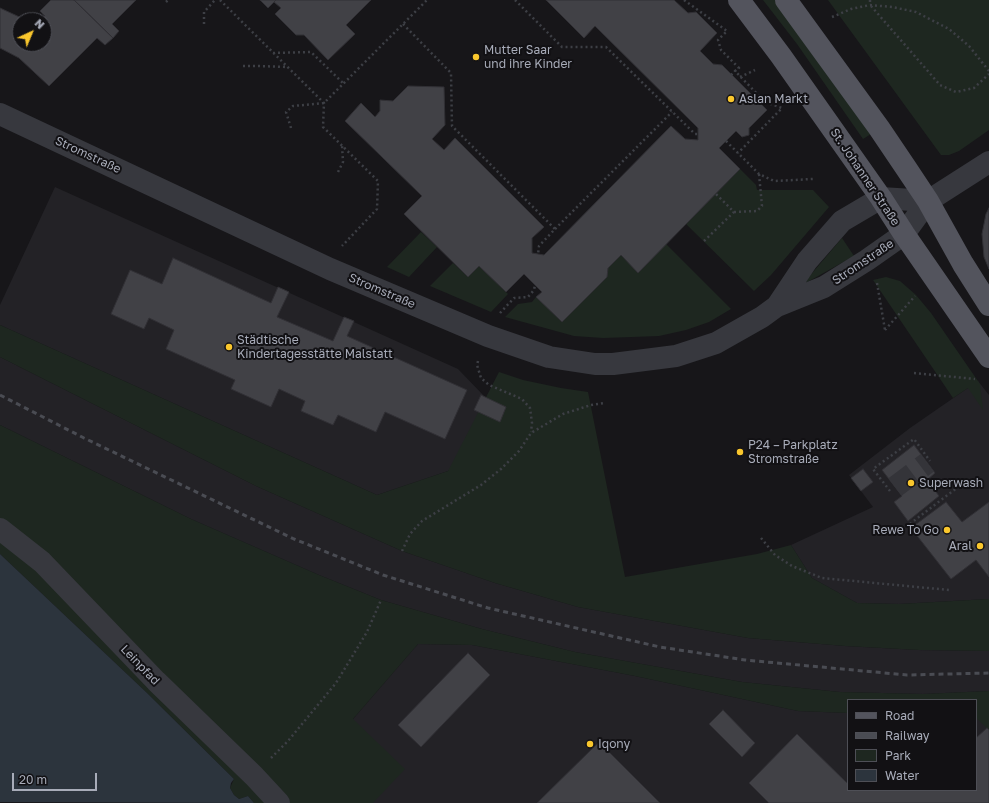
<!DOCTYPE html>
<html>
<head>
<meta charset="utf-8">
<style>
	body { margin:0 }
	#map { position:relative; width:989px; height:803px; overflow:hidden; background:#171619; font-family:"Golos Text",sans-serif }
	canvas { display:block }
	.legend { position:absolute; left:847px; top:699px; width:130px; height:92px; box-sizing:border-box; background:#121114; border:1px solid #4e4f56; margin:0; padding:5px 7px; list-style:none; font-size:12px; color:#a8acb9 }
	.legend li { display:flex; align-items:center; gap:8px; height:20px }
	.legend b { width:20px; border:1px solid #4e4f56 }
	.north { position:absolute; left:12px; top:12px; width:40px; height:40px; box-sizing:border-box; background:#121114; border:1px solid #4e4f56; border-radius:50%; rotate:44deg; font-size:11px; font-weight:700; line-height:16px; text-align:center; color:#a8acb9 }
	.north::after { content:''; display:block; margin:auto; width:14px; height:18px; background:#fac72d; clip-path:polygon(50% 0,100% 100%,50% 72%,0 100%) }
	.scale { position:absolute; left:12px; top:773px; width:85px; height:18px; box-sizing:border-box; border:2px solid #a8acb9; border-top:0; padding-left:5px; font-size:12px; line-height:14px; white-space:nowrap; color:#a8acb9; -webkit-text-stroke:3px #121114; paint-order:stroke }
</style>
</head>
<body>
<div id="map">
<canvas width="989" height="803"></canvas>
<ul class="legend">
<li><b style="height:5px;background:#53545d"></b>Road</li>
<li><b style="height:5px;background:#4a4c53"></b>Railway</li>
<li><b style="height:11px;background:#1e2720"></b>Park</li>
<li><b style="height:11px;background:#2c343d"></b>Water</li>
</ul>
<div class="north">N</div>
<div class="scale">20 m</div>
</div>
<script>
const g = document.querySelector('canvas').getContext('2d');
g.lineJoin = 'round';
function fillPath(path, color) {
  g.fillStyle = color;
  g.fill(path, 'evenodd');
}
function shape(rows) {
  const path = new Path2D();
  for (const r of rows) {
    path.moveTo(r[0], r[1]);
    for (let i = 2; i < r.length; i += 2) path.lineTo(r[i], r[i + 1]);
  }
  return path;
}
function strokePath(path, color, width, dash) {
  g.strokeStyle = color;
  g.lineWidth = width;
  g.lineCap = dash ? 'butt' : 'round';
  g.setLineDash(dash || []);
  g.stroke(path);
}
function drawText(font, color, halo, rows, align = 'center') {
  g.font = font + ' "Golos Text",sans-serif';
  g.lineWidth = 4;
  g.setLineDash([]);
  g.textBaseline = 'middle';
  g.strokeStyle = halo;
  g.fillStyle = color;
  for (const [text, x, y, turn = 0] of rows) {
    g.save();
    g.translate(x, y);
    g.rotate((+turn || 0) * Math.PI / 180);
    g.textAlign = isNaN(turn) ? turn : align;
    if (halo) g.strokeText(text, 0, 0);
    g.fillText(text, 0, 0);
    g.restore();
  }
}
fillPath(shape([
	[55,187,458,369,485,397,520,413,448,471,377,495,0,325,0,305],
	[0,357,256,486,402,551,495,583,578,607,748,638,845,646,919,650,989,651,989,691,923,694,840,692,742,682,575,652,482,629,381,600,319,575,191,519,0,425],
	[978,381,989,395,989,599,899,604,857,603,812,578,791,545,873,507,849,475,910,428],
	[418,644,472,645,635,676,798,711,848,713,848,790,976,790,976,718,989,718,989,803,335,803,309,770]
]), '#232226');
fillPath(shape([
	[763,0,775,0,805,39,871,134,863,139,797,44],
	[828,0,989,0,989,130,959,151,949,155,941,155],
	[740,169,756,185,757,190,813,190,829,207,771,275,754,291,686,224],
	[421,232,437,247,409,277,387,267],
	[842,238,854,256,802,285],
	[666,244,731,309,709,322,686,330,659,336,632,337,603,338,574,336,505,317,518,304,532,302,536,297,562,322,607,277,608,268,621,255,638,273],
	[453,263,468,277,479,266,508,294,491,312,430,286],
	[886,277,900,281,916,295,931,313,980,384,983,410,968,388,953,398,873,280],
	[0,325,377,495,448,471,499,372,523,380,561,388,588,392,625,577,757,554,791,545,812,578,857,603,899,604,989,599,989,651,919,650,845,646,748,638,578,607,495,583,402,551,256,486,0,357],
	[0,425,191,519,319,575,381,600,482,629,575,652,742,682,840,692,923,694,989,691,989,730,976,718,976,700,848,700,848,713,798,711,635,676,472,645,418,644,353,719,405,769,373,803,254,803,248,796,239,799,234,795,230,788,234,779,146,692,0,554]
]), '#1e2720');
fillPath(shape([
	[0,554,146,692,234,779,231,783,230,788,234,795,239,799,248,796,254,803,0,802]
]), '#2c343d');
const building = shape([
	[51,0,74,0,113,38,105,45,97,38,49,86,19,58,0,48,0,8,26,20,20,20,20,44,44,44,44,20,41,20,45,16,40,11,51,0],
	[74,0,136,0,112,24,119,31,113,38,74,0],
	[260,0,276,0,268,8,260,0],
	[276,0,371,0,346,25,355,34,328,60,304,35,296,35,275,14,281,8,274,2,276,0],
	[546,0,674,0,688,13,696,12,717,33,700,51,713,64,722,65,767,110,749,128,749,135,742,137,736,131,719,148,740,169,638,273,621,255,608,268,607,277,562,322,536,297,542,292,524,274,506,292,479,266,468,277,404,214,422,196,345,121,361,103,375,117,380,111,380,100,393,101,408,86,444,87,445,125,432,139,444,150,455,138,544,227,532,238,532,253,544,255,671,126,685,139,698,140,698,128,595,26,584,38,546,0],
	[989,208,989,269,984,257,982,234,986,214,989,208],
	[173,258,271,303,278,287,289,292,277,317,333,341,344,317,354,321,347,336,467,390,445,439,385,412,376,432,338,415,333,425,301,411,305,401,279,389,271,407,231,389,235,380,166,349,174,330,149,318,144,329,111,314,130,270,162,284,173,258],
	[481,395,506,407,500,422,474,410,481,395],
	[914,445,935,473,927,480,939,496,908,521,894,502,902,496,882,470,914,445],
	[863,469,873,482,861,491,851,478,863,469],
	[946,502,962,522,989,502,989,577,976,560,951,579,911,528,946,502],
	[468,653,490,675,421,747,398,725,468,653],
	[723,710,755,743,742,757,709,724,723,710],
	[987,728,989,730,989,803,769,803,749,783,797,734,848,784,848,790,976,790,976,738,987,728],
	[599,742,660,803,537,803,599,742]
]);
fillPath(building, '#414146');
strokePath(building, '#313035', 1);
strokePath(shape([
	[895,487,927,463]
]), '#343439', 22, [22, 11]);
strokePath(shape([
	[220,0,324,103,323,127,378,181,377,209,342,246],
	[515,0,562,47,606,47,695,134,698,134],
	[684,0,727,31,718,40,721,50,739,68,735,71,765,102,782,108,738,153],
	[870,0,870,5],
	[166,2,168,0],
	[871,6,940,85,956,92,974,88,989,74],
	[832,17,851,9,870,5,892,7,916,12,949,29,969,46,989,71],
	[204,24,204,12,215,0],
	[403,24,451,73,452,126,555,229,539,246,538,254],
	[273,53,311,52,344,84],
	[243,66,258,66,287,67],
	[731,75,735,71],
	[740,77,755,70],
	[291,128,286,112,293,106,324,103,427,0],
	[726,141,759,174,774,181,813,179],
	[338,172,343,162,342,145],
	[734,212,757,211,762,206,759,174],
	[555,229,672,112],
	[704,241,734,212,716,194],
	[877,283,885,330],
	[500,313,514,298,528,297,534,290,535,285],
	[885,330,915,296],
	[478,361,477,365,481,378,489,385,522,399,530,408,532,423,531,432],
	[914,373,975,379],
	[890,491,873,469,914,439,930,461],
	[902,530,958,487],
	[761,538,775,555,792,566,822,578,949,590],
	[402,551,410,534,422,521,481,485,501,469,519,451,531,433,563,414,591,405,604,403],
	[271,758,288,741,336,683,367,632,381,600]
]), '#3d3f45', 2.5, [2, 3]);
strokePath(shape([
	[0,114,330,269,488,336,549,357,595,364,613,364,676,356,716,343,762,317,777,306,824,287,867,260,904,234,928,201,989,162],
	[777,306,807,261,842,221,881,198,928,201],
	[0,529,42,562,156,681,254,776,279,803]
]), '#37383e', 22);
strokePath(shape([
	[739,0,781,56,881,198,904,234,989,357],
	[786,0,879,128,906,168,928,201,963,264,989,305]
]), '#53545d', 22);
strokePath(shape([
	[0,395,84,438,294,539,383,575,488,608,660,647,745,660,907,675,989,673]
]), '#4a4c53', 3, [5, 4]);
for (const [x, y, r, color] of [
	[476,57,4,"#fac72d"],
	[731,99,4,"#fac72d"],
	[229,347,4,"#fac72d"],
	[740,452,4,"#fac72d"],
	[911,483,4,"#fac72d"],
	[947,530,4,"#fac72d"],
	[980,546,4,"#fac72d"],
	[590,744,4,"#fac72d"]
]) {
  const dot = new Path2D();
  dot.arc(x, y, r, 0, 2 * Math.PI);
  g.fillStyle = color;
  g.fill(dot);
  strokePath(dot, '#121114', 1.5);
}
drawText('12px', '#a8acb9', '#121114', [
	["Mutter Saar",484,50],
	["und ihre Kinder",484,64],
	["Aslan Markt",739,99],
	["Städtische",237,340],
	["Kindertagesstätte Malstatt",237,354],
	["P24 – Parkplatz",748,445],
	["Stromstraße",748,459],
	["Superwash",919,483],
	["Rewe To Go",939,530,"right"],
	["Aral",972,546,"right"],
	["Iqony",598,744]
], 'left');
drawText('12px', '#a8acb9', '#121114', [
	["Stromstraße",88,155,25],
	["St. Johanner Straße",865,177,56],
	["Stromstraße",863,262,-34],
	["Stromstraße",382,291,23],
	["Leinpfad",140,665,46]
]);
</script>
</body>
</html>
